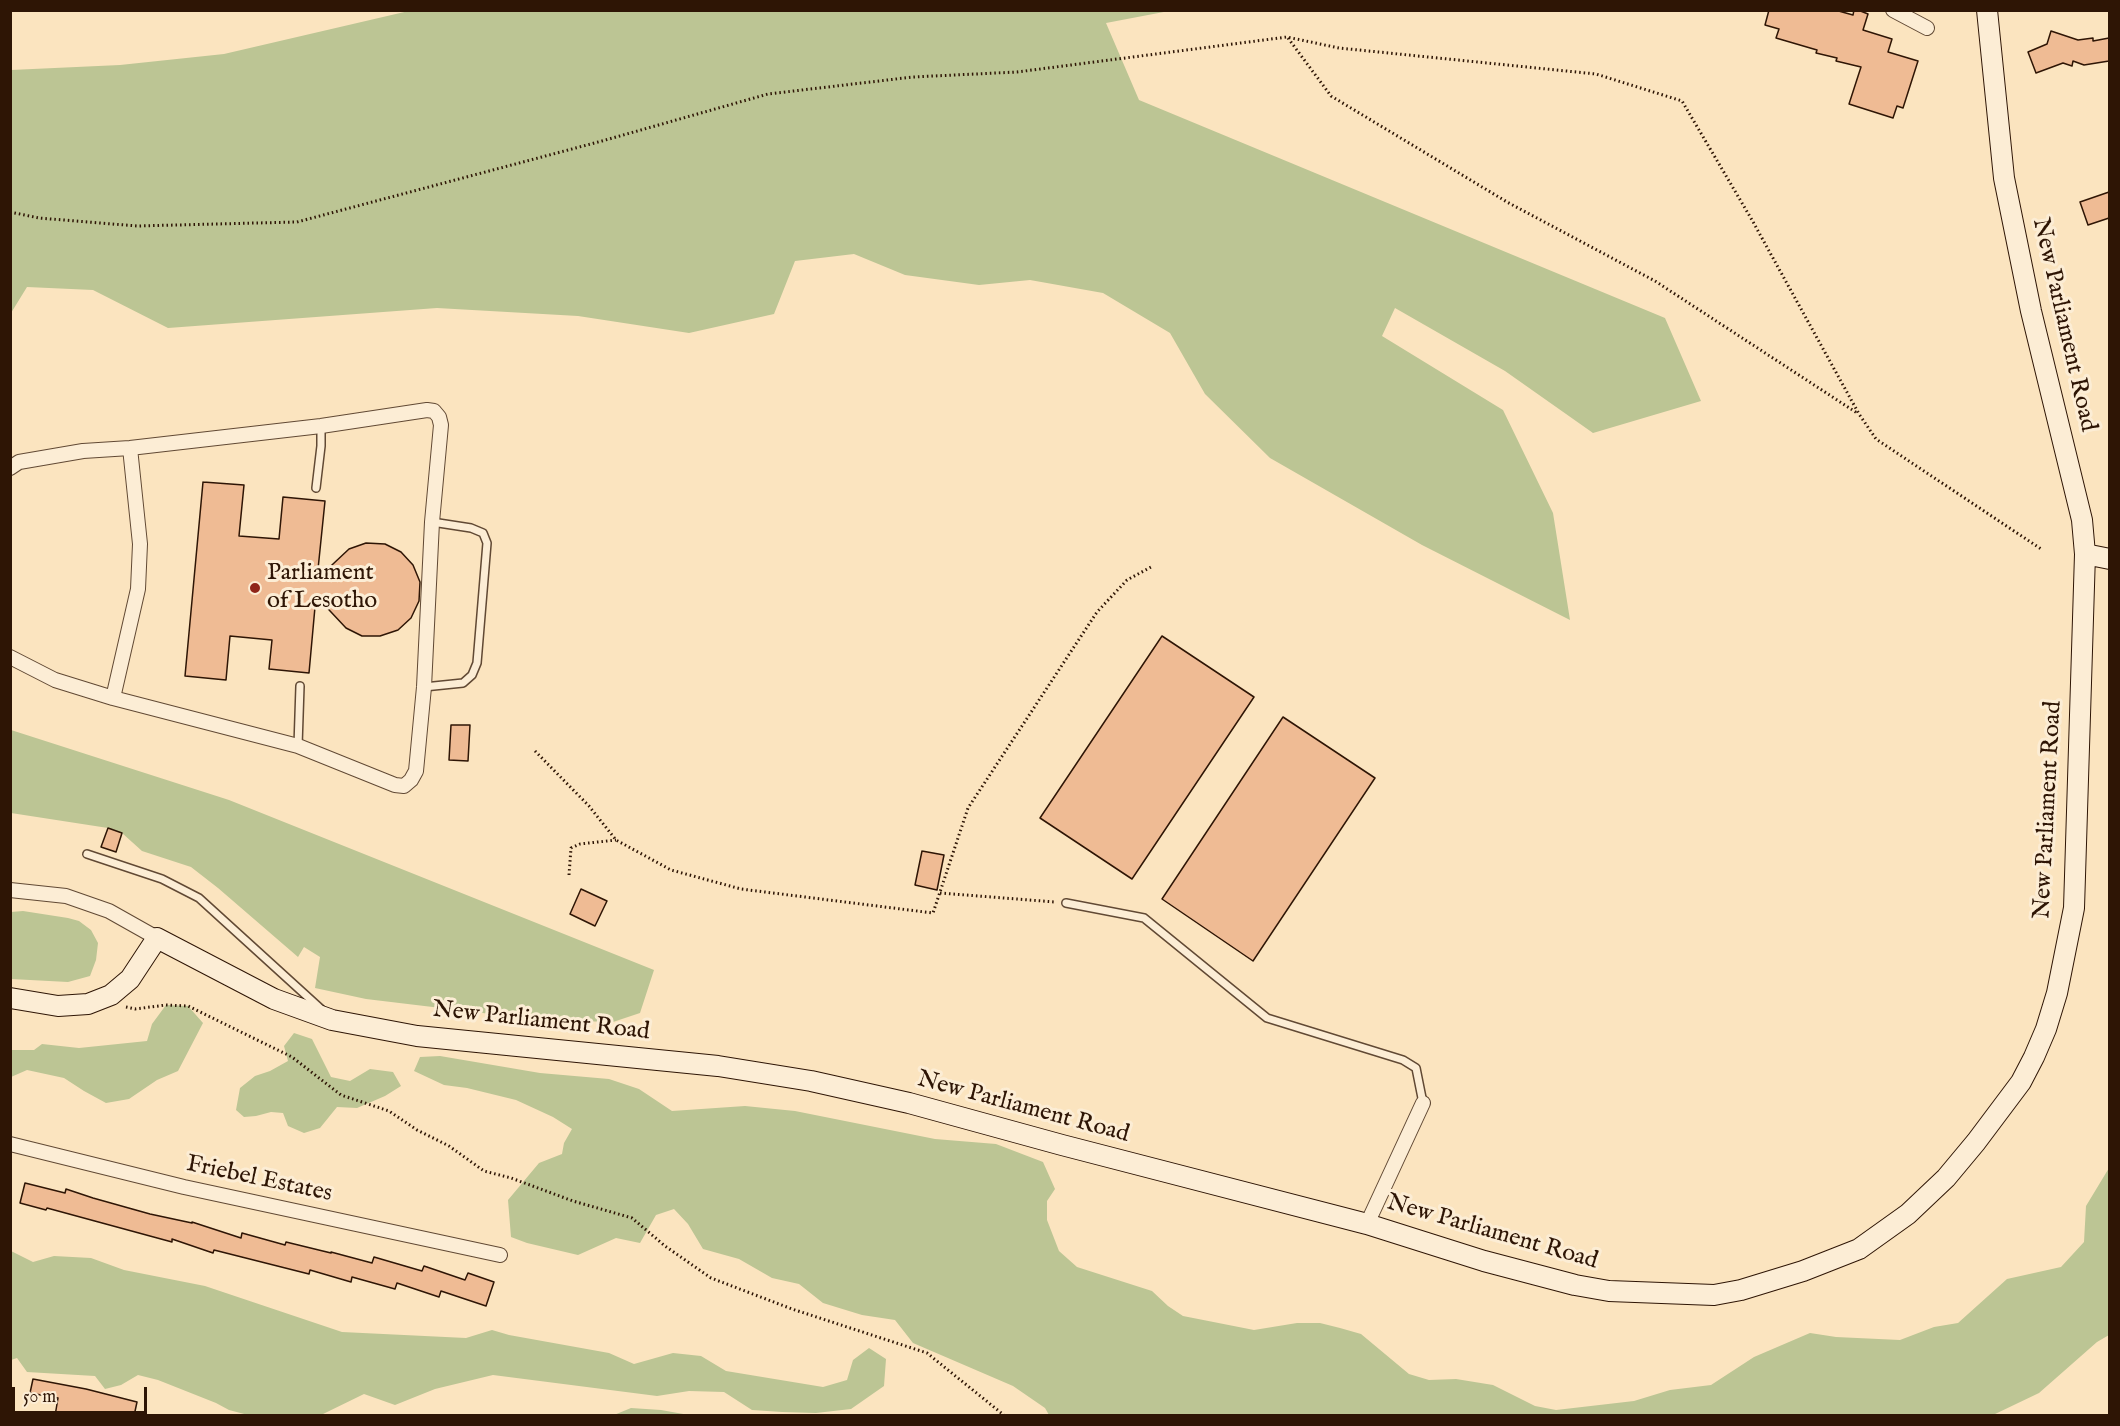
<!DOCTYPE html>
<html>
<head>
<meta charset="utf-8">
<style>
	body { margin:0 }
	#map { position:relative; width:2120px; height:1426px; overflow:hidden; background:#fbe4bf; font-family:"IM FELL English",serif }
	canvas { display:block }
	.frame { position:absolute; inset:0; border:12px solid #2e1505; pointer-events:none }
	.scale { position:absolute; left:12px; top:1387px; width:135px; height:27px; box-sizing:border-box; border:3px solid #2e1505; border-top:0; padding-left:8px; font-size:18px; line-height:21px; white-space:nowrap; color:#2e1505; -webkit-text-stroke:4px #fcedd5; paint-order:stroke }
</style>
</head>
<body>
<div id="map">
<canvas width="2120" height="1426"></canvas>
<div class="frame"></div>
<div class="scale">50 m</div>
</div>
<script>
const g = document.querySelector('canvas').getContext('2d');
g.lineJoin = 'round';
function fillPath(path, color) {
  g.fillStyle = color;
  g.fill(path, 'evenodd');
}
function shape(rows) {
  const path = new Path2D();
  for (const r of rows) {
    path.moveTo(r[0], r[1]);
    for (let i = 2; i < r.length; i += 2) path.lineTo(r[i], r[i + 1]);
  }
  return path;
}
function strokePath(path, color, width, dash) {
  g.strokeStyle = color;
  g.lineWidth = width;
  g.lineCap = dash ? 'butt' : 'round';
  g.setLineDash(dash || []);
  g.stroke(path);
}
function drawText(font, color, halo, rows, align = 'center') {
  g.font = font + ' "IM FELL English",serif';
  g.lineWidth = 6;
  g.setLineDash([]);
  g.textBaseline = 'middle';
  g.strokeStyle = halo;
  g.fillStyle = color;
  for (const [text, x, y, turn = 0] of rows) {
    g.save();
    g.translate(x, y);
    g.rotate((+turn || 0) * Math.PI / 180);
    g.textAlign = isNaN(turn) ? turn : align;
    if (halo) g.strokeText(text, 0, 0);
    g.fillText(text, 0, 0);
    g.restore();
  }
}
fillPath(shape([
	[413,10,1169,11,1106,23,1139,100,1665,318,1701,401,1593,433,1505,371,1395,308,1382,336,1503,410,1553,513,1570,620,1422,545,1270,458,1205,394,1170,333,1103,293,1030,280,979,285,905,275,854,254,795,261,774,314,689,333,578,316,437,308,168,328,93,290,27,287,11,313,10,226,12,225,10,224,11,70,120,65,224,54],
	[11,730,229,800,654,970,640,1013,613,1022,541,1020,366,999,315,988,320,957,304,947,298,957,218,888,191,867,142,851,122,833,108,828,11,813],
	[23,911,68,918,79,921,91,930,98,943,96,960,90,976,68,982,11,979,11,912],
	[166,1005,188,1006,203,1023,178,1071,157,1080,129,1099,106,1103,84,1091,64,1078,27,1070,11,1077,11,1050,34,1050,42,1044,79,1048,147,1041,152,1024],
	[294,1033,312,1039,331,1077,350,1081,370,1069,393,1072,401,1086,385,1096,357,1108,337,1107,320,1128,304,1133,288,1126,283,1113,271,1112,256,1116,244,1117,236,1110,240,1088,255,1076,270,1071,288,1061,284,1046],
	[440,1056,540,1073,609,1079,639,1089,672,1111,745,1106,795,1111,935,1139,996,1144,1043,1162,1055,1189,1047,1201,1047,1220,1059,1251,1077,1267,1152,1291,1168,1306,1183,1316,1254,1330,1297,1323,1320,1323,1340,1328,1361,1334,1409,1374,1429,1380,1456,1379,1493,1385,1535,1406,1556,1410,1634,1401,1670,1390,1711,1385,1754,1357,1810,1333,1836,1337,1900,1340,1934,1327,1958,1323,2007,1279,2061,1267,2084,1242,2086,1206,2109,1168,2109,1335,2097,1342,2039,1393,1993,1415,1049,1415,1045,1408,1013,1386,913,1343,895,1320,862,1315,823,1303,799,1284,772,1278,739,1259,703,1249,688,1224,674,1209,656,1215,640,1243,616,1238,578,1255,527,1243,511,1237,508,1200,539,1163,562,1154,564,1143,572,1129,553,1117,516,1100,467,1088,444,1085,414,1071,420,1057],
	[11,1251,33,1262,54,1256,91,1258,124,1270,205,1286,342,1332,466,1338,492,1330,509,1335,609,1353,634,1364,673,1353,701,1356,726,1371,823,1387,847,1380,853,1360,869,1348,886,1359,884,1386,851,1409,816,1413,782,1412,752,1410,724,1392,689,1391,657,1396,493,1375,435,1389,395,1405,364,1394,321,1415,248,1415,229,1410,216,1403,158,1380,138,1375,121,1385,105,1389,95,1376,27,1372,17,1358,11,1360],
	[631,1408,661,1410,689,1415,614,1415]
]), '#bcc594');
const building = shape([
	[1769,10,1835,10,1853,15,1854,10,1858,10,1868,14,1863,30,1892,39,1888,52,1918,61,1903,108,1897,106,1893,118,1849,104,1861,67,1836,61,1837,58,1816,53,1817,50,1776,38,1779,29,1765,25,1769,10],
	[2051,31,2078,40,2093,38,2093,41,2109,38,2109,61,2084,65,2073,61,2072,66,2063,63,2036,73,2028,52,2047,44,2051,31],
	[2109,192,2109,218,2088,225,2080,202,2109,192],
	[203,482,244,485,239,536,279,539,283,497,325,501,317,579,349,549,366,543,385,544,401,552,413,565,420,582,419,601,411,618,398,630,380,636,362,636,346,628,316,596,309,673,269,669,272,640,230,636,226,680,185,676,203,482],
	[1162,636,1254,697,1132,879,1040,818,1162,636],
	[1283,717,1375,778,1253,961,1162,899,1283,717],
	[451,725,470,725,468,761,449,760,451,725],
	[108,828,122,833,116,852,101,847,108,828],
	[922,851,944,855,937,890,915,885,922,851],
	[581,889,607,901,595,926,570,914,581,889],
	[25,1183,65,1193,66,1189,93,1198,150,1214,192,1223,192,1222,241,1238,242,1233,285,1245,286,1242,331,1253,331,1252,372,1263,374,1257,422,1271,424,1266,465,1280,468,1273,494,1282,486,1306,441,1291,439,1297,397,1283,395,1289,352,1277,351,1282,310,1270,309,1274,214,1250,213,1253,172,1239,172,1242,47,1208,46,1210,20,1203,25,1183],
	[33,1379,86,1389,137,1402,134,1416,55,1416,58,1398,30,1393,33,1379]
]);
fillPath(building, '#efbb94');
strokePath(building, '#2e1505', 1.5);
const lane = shape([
	[316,488,321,446,321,426],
	[424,687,463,683,472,675,477,663,487,543,483,533,471,528,432,522],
	[298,746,300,686],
	[87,854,162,879,199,898,321,1009],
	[1066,903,1144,918,1267,1018,1403,1060,1416,1068,1423,1103]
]);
const street = shape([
	[1893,10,1927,28],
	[10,468,19,462,83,451,130,448,321,426,427,410,434,411,439,417,441,425,432,522,424,687,416,771,411,780,404,786,395,785,298,746,113,698,55,680,10,657],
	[113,698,138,589,140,544,130,448],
	[10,890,66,896,109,911,157,938],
	[10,1144,184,1187,500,1255],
	[1367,1224,1423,1103]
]);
const secondary = shape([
	[2085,554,2110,559],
	[10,998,58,1006,88,1004,111,995,130,979,157,938,274,999,332,1020,417,1036,718,1066,811,1081,909,1103,1062,1145,1367,1224,1484,1261,1575,1285,1609,1291,1714,1295,1741,1290,1803,1271,1859,1249,1908,1214,1946,1178,1976,1142,2021,1082,2034,1057,2046,1029,2057,993,2074,908,2085,554,2082,520,2031,311,2004,178,1987,10]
]);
strokePath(lane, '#614934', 10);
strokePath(street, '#614934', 16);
strokePath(secondary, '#2e1505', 22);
strokePath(shape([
	[1288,38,1331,96,1507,202,1655,281,1857,413],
	[10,212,39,218,137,226,297,222,602,141,768,94,913,77,1017,72,1287,37,1339,48,1596,74,1682,101,1752,220,1859,414,1876,439,2041,549],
	[535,751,589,806,616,840,671,870,741,889,933,913,968,808,1097,612,1127,580,1151,567],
	[569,875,571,848,580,844,616,840],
	[940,893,1055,902],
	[126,1007,135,1009,166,1005,188,1006,292,1057,341,1095,389,1111,417,1130,449,1146,484,1171,511,1178,573,1201,632,1218,665,1246,711,1278,792,1309,927,1353,1005,1416]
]), '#2e1505', 3, [1.5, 3]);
strokePath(lane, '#fcedd5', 7);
strokePath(street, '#fcedd5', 14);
strokePath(secondary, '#fcedd5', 20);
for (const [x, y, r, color] of [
	[255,588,6,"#8f2418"]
]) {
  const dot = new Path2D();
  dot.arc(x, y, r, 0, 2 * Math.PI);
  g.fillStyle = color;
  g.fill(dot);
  strokePath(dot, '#fcedd5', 2);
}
drawText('24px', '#2e1505', '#fcedd5', [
	["New Parliament Road",2063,325,77],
	["New Parliament Road",2049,810,-87],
	["New Parliament Road",541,1022,6],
	["New Parliament Road",1023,1108,15],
	["Friebel Estates",259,1180,12],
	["New Parliament Road",1492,1233,16]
]);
drawText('24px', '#2e1505', '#fcedd5', [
	["Parliament",267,574],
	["of Lesotho",267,602]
], 'left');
</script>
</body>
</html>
